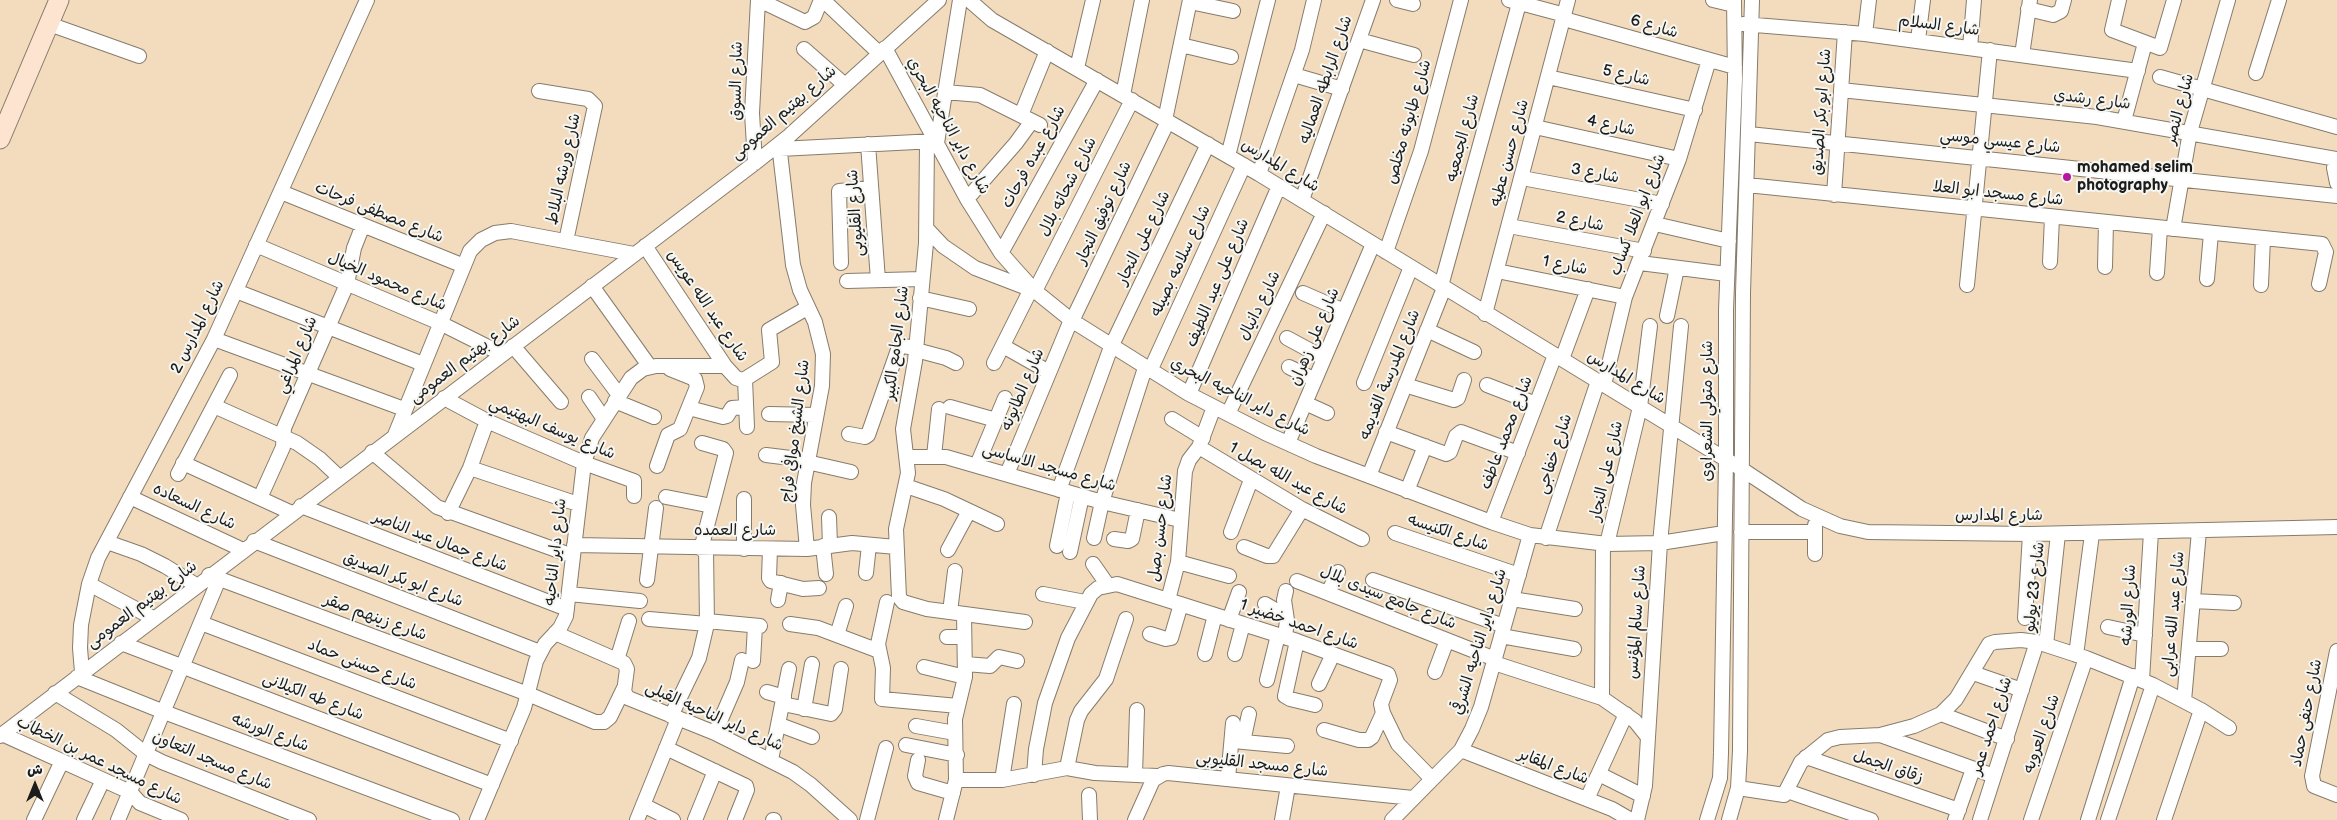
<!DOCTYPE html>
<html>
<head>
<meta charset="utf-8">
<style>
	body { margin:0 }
	#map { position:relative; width:2337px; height:820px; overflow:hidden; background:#f2dcbd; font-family:"Balsamiq Sans","Playpen Sans Arabic",sans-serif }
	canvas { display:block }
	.north { position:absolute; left:10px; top:760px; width:50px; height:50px; -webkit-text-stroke:4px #f6f6f2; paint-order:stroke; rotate:0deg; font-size:14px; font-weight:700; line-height:20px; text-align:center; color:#1c1c1c }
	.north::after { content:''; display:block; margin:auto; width:18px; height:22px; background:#1c1c1c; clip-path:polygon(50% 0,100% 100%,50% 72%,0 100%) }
</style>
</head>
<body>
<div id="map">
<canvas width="2337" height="820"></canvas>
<div class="north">ش</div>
</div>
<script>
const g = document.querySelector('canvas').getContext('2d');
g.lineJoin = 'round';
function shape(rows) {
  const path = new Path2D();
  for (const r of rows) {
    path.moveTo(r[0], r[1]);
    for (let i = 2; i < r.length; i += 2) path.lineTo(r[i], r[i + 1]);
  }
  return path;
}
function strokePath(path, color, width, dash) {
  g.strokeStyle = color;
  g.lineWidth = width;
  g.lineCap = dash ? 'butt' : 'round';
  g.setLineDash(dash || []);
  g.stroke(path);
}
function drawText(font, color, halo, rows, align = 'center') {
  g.font = font + ' "Balsamiq Sans","Playpen Sans Arabic",sans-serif';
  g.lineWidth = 4;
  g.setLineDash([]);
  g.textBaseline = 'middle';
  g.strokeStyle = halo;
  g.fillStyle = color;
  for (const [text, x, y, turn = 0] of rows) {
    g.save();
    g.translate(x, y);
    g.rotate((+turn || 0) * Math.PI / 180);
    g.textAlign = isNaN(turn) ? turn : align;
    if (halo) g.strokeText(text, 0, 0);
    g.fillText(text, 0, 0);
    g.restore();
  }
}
const minor = shape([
	[759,0,805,22,814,17,821,0],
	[823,0,879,53],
	[969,0,992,20,1259,174,1740,468,1802,509,1840,526,1868,532,2030,534,2337,527],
	[1397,0,1413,4],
	[1509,0,1565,15],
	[1713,0,1734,5],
	[2119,0,2112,30,2160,48,2174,0],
	[1190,2,1233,11],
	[2028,9,2053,15,2061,11,2064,0],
	[1564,19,1735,67],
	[49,24,139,56],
	[1743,24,1865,34,2138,71],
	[1865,34,1869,0],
	[1359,40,1414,55],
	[1918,40,1923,0],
	[1181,45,1231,57],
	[885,48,967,199,1001,253,1016,270,1035,291,1071,320,1189,394,1265,433,1316,456,1491,522,1530,535,1607,544,1660,543,1724,533],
	[1970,48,1974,0],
	[804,49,845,85],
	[2022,55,2030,0],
	[1077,68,1093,0],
	[2256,73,2279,0],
	[1294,75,1342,89],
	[1548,77,1695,110],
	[2160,77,2337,127],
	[1841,90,2097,117,2337,159],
	[539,91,588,99,595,106,566,241],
	[945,92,980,95,1040,125],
	[1123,95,1142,0],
	[1021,115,1047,51],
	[1165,120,1190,0],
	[2124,121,2145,43],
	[1535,127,1679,159],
	[1749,134,2337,196],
	[927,141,926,243,915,361,903,429,908,473,896,529,899,597,903,602,927,609,1025,622],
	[937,143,960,0],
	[779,144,793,265,800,290,815,322,823,354,822,386,804,483,803,505,807,549],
	[868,144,878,280],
	[780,149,935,141],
	[1228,156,1268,0],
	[2337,159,2334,168,2337,183],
	[755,163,752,113,758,0],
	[1259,174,1302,50,1314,0],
	[1522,178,1662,204],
	[1747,185,2322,244,2326,252,2319,284],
	[281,192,464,266],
	[1834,195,1845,32],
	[967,199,1016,143,1032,121],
	[1302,200,1373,0],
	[1655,224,1729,241],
	[1509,226,1644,251],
	[927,229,943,246,975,268,1035,291,1132,100],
	[2173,229,2190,132,2228,0],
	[256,245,440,323,502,354],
	[645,246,725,366,736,378,745,381],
	[1386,252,1421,151,1461,0],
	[1001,253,1097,80],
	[2050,262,2052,217],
	[841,263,839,191,871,188],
	[1640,263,1727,274],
	[2105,267,2106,222],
	[1497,271,1625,297],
	[2157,273,2160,228],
	[2207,279,2211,233],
	[847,281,922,279],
	[1967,285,1990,50],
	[2261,285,2263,238],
	[592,286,650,367],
	[1441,286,1520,0],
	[236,291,423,364],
	[1303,293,1344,311],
	[920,298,969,309],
	[1485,314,1568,0],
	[1667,316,1677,268],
	[1072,321,1168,121],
	[1427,330,1474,352],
	[1287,338,1324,358],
	[214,339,404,409],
	[513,346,561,402],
	[1003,346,1049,372],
	[916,350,946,358,956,363],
	[592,359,619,395],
	[1562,359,1588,289],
	[994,363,1031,289],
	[1289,367,1315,380],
	[1150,371,1244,165],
	[1364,383,1411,267],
	[1405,385,1454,400,1458,398,1464,380],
	[1487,385,1536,404],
	[1604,385,1625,297,1679,159,1709,60],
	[1189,394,1279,186],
	[589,397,604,419],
	[444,398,487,421,584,463,634,481,634,496],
	[615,401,654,417],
	[1305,403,1327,413],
	[214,406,297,443,320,459,339,477],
	[950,407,996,420],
	[689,408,723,417,727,416,732,408,746,407],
	[769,414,816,415],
	[1228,414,1324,213],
	[1172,419,1203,438],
	[747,427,745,379,772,362,769,330,807,308],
	[1386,432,1446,454,1450,452,1456,436,1461,432,1518,453],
	[849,434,865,437,868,435,899,347,903,346,916,348],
	[395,435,470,251,481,240,495,233,511,231,634,254],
	[1288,443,1373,244],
	[1199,447,1302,509,1362,539],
	[372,452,437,507,573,556],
	[766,455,807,460],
	[934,456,939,409],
	[908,457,946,457,1102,502,1180,520],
	[807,462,851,472],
	[183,463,292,513],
	[977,465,1005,398],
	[657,466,668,435,680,429,697,387,695,379,670,369],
	[470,468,578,504],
	[178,474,230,375],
	[1007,474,1071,320],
	[1369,476,1444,288],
	[906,486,944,499,997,524],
	[1059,490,1111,347,1208,144],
	[1407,491,1425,446],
	[130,497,243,550],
	[666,497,712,506],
	[260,498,283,447,284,428,347,284,354,248,363,225],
	[744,499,744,549],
	[301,506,567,609],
	[448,513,470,468,487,421],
	[829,517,830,545],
	[1491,522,1555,355],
	[1231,532,1251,480],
	[1741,532,1815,532],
	[1395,533,1519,575],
	[1094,538,1102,502,1145,368],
	[1546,538,1598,381],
	[1114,539,1128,541,1132,539,1138,510],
	[254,541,540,652],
	[107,542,141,554,165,566,196,585],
	[1607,544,1640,407,1650,326],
	[574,545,807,549,852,543,896,547],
	[823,546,826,574],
	[1057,546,1068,493],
	[1244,547,1267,556,1273,556,1302,509],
	[701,549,726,453,723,449,702,443],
	[770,549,769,578,771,581,803,589,819,588],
	[948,550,969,511],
	[1070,552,1082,496],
	[1815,554,1815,525],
	[1178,562,1229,576],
	[1093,564,1107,584],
	[866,573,869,545],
	[209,575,528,694,595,722,604,722,610,717,624,688],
	[647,580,656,508],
	[1373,580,1504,626],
	[1297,581,1495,659],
	[89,584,153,618],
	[1328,593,1338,572],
	[569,594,640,601],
	[1043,594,1085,602],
	[1512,599,1575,609],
	[778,600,781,583],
	[1168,600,1178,562,1185,471,1189,460,1199,447,1214,407],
	[2193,601,2234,603],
	[887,602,878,644,883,668,882,699,958,706],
	[1265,604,1286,616],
	[950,612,955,571],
	[2025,618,2030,534],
	[649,619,707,624],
	[1229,620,1239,592],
	[707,621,760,626],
	[201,623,511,741],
	[790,624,818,628,879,651],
	[2108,627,2145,635],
	[555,633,624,663,627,669,624,692,628,698,715,733,793,772,811,785,850,820],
	[1150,634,1166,639,1171,638,1181,604],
	[837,635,846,606],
	[1501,636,1574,649],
	[947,637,964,637],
	[1285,637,1287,620,1284,600,1286,591],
	[1297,641,1285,696,1290,699,1315,705],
	[121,643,492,785],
	[2046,645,2058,534],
	[2189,649,2221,649],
	[2337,651,2312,776,2314,786,2337,795],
	[1205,654,1215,615],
	[1235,654,1243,624],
	[2076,655,2092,534],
	[617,660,629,621],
	[753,661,755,626],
	[1494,663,1602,698,1635,721,1647,736],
	[966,664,990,666,999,657,1017,661],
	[924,667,965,677],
	[82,672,80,648,81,625,89,584,98,558,214,339,367,0],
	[1435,672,1447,640],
	[1973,673,2022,690],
	[77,677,164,712,452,820],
	[1267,680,1278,635],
	[2142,680,2151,532],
	[1319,684,1333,654],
	[767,692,784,697],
	[55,693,116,730,146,754,162,762,309,820],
	[1602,698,1603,544],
	[2184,701,2199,531],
	[783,704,831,714,835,709,841,669],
	[804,709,812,664],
	[1941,714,2007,739],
	[671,716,699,658,707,624,706,549],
	[780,725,812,737],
	[916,726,955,733],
	[1324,730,1359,740,1368,740,1372,737,1383,713],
	[715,733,737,682,742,660],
	[2,734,130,792,140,803,181,820],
	[1880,735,1994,776],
	[0,736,755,163,789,136,939,0],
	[1233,741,1287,746],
	[1243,742,1249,714],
	[906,745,957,755],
	[666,748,746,786,747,790,735,820],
	[1461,750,1612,809,1631,820],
	[1806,757,1959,810],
	[771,760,789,669],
	[918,760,915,776,918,783,953,793],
	[1067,768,1077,720,1081,711,1106,679,1126,619],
	[1599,774,1643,796],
	[1034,775,1036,749,1045,703,1068,638,1091,594,1098,588,1117,584,1297,641,1388,674,1390,680,1381,704,1383,713,1398,744,1432,779],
	[1135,775,1137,710],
	[1228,779,1233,723],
	[956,780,1002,780,1067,768,1095,773,1157,776],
	[1002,780,1014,704],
	[1738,788,1784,795,1801,762,1828,740,1840,737,1880,735,1914,726,1941,714,1956,699,1989,644,1995,642,2021,640,2037,642,2086,658,2153,685,2201,710,2229,728],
	[1787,791,1871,820],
	[1089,795,1090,820],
	[1587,799,1626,714],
	[643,805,673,820],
	[34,820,62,761],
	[84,820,103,780],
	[118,820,219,579],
	[477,820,524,708,536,661,545,644,560,628,566,616,584,463,592,438,631,378,643,369,656,366,725,366],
	[637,820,678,719],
	[695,820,715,771],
	[773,820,774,820],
	[867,820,886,748],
	[946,820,956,780,955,719,965,677,964,614],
	[1135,820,1153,780,1163,774,1168,773,1413,798],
	[1282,820,1288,786],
	[1392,820,1461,750,1472,729,1481,707,1530,535],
	[1637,820,1645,786,1660,543,1681,326],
	[1707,820,1720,778,1721,753,1726,459,1726,310,1735,79,1734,0],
	[1729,820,1738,788,1740,751,1743,293,1752,0],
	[1955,820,1973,769],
	[1980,820,2037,642],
	[2031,820,2086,658],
	[2088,820,2133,676],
	[2108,820,2153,685],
	[2164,820,2201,710]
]);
const secondary = shape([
	[0,139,59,0]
]);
strokePath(minor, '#877c6c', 16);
strokePath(secondary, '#877c6c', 21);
strokePath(minor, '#fff', 14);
strokePath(secondary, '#fde4d1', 19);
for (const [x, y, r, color] of [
	[2067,177,5,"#b5179e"]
]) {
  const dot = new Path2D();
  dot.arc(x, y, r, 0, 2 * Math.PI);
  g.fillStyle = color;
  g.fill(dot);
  strokePath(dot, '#f6f6f2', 2);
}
drawText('16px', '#1c1c1c', '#f6f6f2', [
	["شارع السلام",1939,26,7],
	["شارع 6",1654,27,16],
	["شارع 5",1626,76,13],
	["شارع الرابطه العماليه",1326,80,-71],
	["شارع السوق",737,81,-89],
	["شارع رشدي",2092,100,7],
	["شارع النصر",2180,109,-75],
	["شارع ابو بكر الصديق",1822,112,-86],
	["شارع بهتيم العمومى",784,113,-41],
	["شارع طابونه مخلص",1409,122,-74],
	["شارع داير الناحيه البحري",948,126,61],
	["شارع 4",1611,126,12],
	["شارع الجمعيه",1463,138,-75],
	["شارع عيسي موسي",2000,142,6],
	["شارع حسن عطيه",1510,153,-75],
	["شارع عبده فرحات",1034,157,-61],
	["شارع المدارس",1280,166,31],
	["شارع ورشه البلاط",564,169,-78],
	["شارع 3",1595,174,11],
	["شارع شحاته بلال",1068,187,-63],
	["شارع مسجد ابو العلا",1998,194,6],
	["شارع مصطفى فرحات",379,213,22],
	["شارع القليوبى",856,213,-94],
	["شارع توفيق النجار",1104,213,-65],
	["شارع ابو العلا كساب",1638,215,-69],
	["شارع 2",1580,222,11],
	["شارع على النجار",1144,238,-64],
	["شارع سلامه بصيله",1181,261,-65],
	["شارع 1",1565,266,11],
	["شارع محمود الخيال",387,282,23],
	["شارع على عبد اللطيف",1218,283,-67],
	["شارع عبد الله عويس",707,306,56],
	["شارع دانيال",1260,306,-64],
	["شارع المدارس 2",198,327,-64],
	["شارع على زهران",1315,337,-67],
	["شارع الجامع الكبير",897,343,-83],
	["شارع المراغي",297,355,-67],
	["شارع بهتيم العمومى",465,360,-37],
	["شارع المدرسة القديمه",1390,375,-68],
	["شارع المدارس",1626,378,31],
	["شارع الطابونه",1023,390,-67],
	["شارع داير الناحيه البحري",1240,397,27],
	["شارع متولي الشعراوى",1708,411,-90],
	["شارع يوسف البهتيمي",552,429,23],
	["شارع الشيخ موافي فراج",796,431,-83],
	["شارع محمد عاطف",1507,433,-69],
	["شارع خفاجى",1555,454,-72],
	["شارع مسجد الاساسى",1049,468,16],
	["شارع على النجار",1607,471,-77],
	["شارع عبد الله بصل 1",1288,479,29],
	["شارع السعاده",194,507,25],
	["شارع المدارس",1999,516],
	["شارع حسن بصل",1161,528,-83],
	["شارع العمده",735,531],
	["شارع الكنيسه",1448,533,19],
	["شارع جمال عبد الناصر",440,542,21],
	["شارع داير الناحيه",556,552,-84],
	["شارع ابو بكر الصديق",403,580,21],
	["شارع 23 يوليو",2035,587,-84],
	["شارع جامع سيدى بلال",1388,598,22],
	["شارع بهتيم العمومى",142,605,-37],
	["شارع الورشه",2129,605,-87],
	["شارع عبد الله عرابى",2174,614,-85],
	["شارع زينهم صقر",375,618,20],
	["شارع سالم المؤنس",1637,622,-86],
	["شارع احمد خضير 1",1299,625,19],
	["شارع داير الناحيه الشرقي",1480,642,-73],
	["شارع حسنى حماد",362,665,21],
	["شارع طه الكيلانى",313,697,21],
	["شارع حنفى حماد",2307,713,-79],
	["شارع داير الناحيه القبلى",714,717,24],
	["شارع احمد عمر",1992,726,-72],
	["شارع الورشه",270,733,21],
	["شارع العروبه",2042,734,-71],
	["شارع مسجد عمر بن الخطاب",99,761,26],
	["شارع مسجد التعاون",212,761,23],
	["شارع مسجد القليوبى",1262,765,6],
	["شارع المقابر",1553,767,21],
	["زقاق الجمل",1888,767,19]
]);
drawText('bold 16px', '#1c1c1c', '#f6f6f2', [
	["mohamed selim",2077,168],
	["photography",2077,186]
], 'left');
</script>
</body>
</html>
